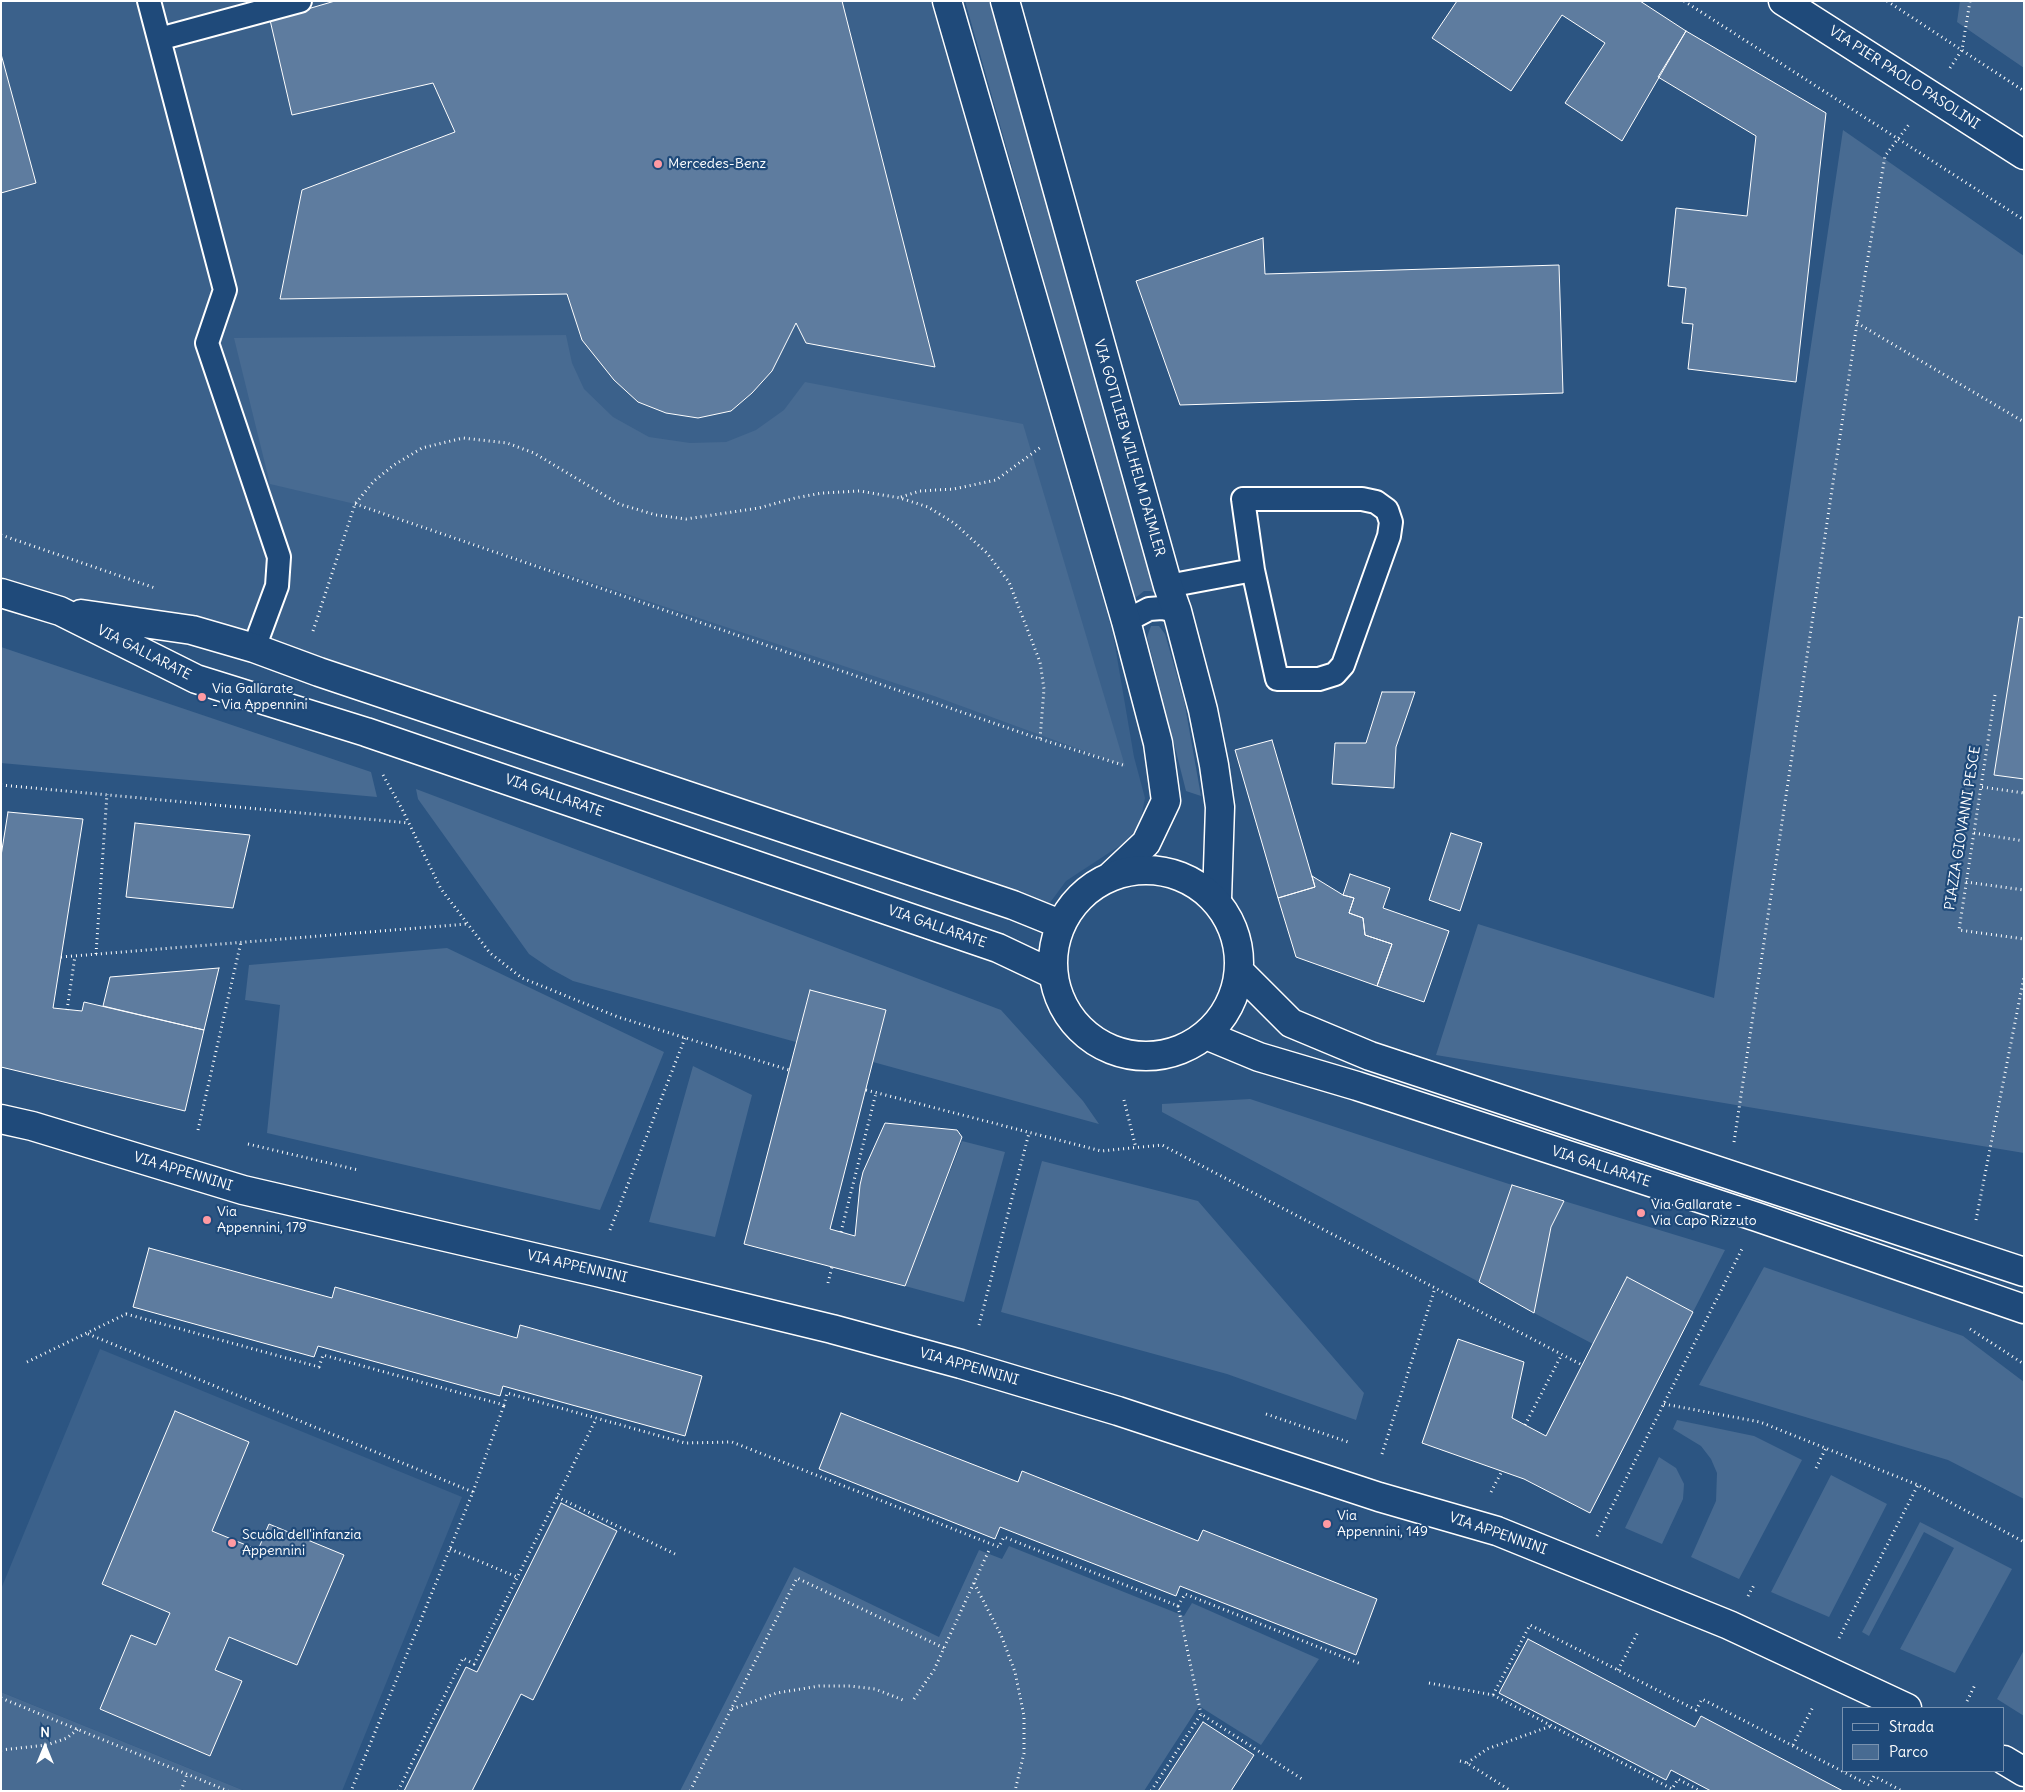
<!DOCTYPE html>
<html>
<head>
<meta charset="utf-8">
<style>
	body { margin:0 }
	#map { position:relative; width:2025px; height:1792px; overflow:hidden; background:#2c5582; font-family:Delius,sans-serif }
	canvas { display:block }
	.frame { position:absolute; inset:0; border:2px solid #fff; pointer-events:none }
	.legend { position:absolute; left:1842px; top:1707px; width:162px; height:65px; box-sizing:border-box; background:#1f4a7a; border:1px solid #7992af; margin:0; padding:6px 9px; list-style:none; font-size:15px; color:#fff }
	.legend li { display:flex; align-items:center; gap:10px; height:25px }
	.legend b { width:25px; border:1px solid #7992af }
	.north { position:absolute; left:20px; top:1722px; width:50px; height:50px; -webkit-text-stroke:4px #1f4a7a; paint-order:stroke; rotate:0deg; font-size:14px; font-weight:700; line-height:20px; text-align:center; color:#fff }
	.north::after { content:''; display:block; margin:auto; width:18px; height:22px; background:#fff; clip-path:polygon(50% 0,100% 100%,50% 72%,0 100%) }
</style>
</head>
<body>
<div id="map">
<canvas width="2025" height="1792"></canvas>
<div class="frame"></div>
<ul class="legend">
<li><b style="height:6px;background:#1f4a7a"></b>Strada</li>
<li><b style="height:14px;background:#486b92"></b>Parco</li>
</ul>
<div class="north">N</div>
</div>
<script>
const g = document.querySelector('canvas').getContext('2d');
g.lineJoin = 'round';
function fillPath(path, color) {
  g.fillStyle = color;
  g.fill(path, 'evenodd');
}
function shape(rows) {
  const path = new Path2D();
  for (const r of rows) {
    if (r.length === 3) {
      path.moveTo(r[0] + r[2], r[1]);
      path.arc(r[0], r[1], r[2], 0, 2 * Math.PI);
      continue;
    }
    path.moveTo(r[0], r[1]);
    for (let i = 2; i < r.length; i += 2) path.lineTo(r[i], r[i + 1]);
  }
  return path;
}
function strokePath(path, color, width, dash) {
  g.strokeStyle = color;
  g.lineWidth = width;
  g.lineCap = dash ? 'butt' : 'round';
  g.setLineDash(dash || []);
  g.stroke(path);
}
function drawText(font, color, halo, rows, align = 'center') {
  g.font = font + ' Delius,sans-serif';
  g.lineWidth = 4.5;
  g.setLineDash([]);
  g.textBaseline = 'middle';
  g.strokeStyle = halo;
  g.fillStyle = color;
  for (const [text, x, y, turn = 0] of rows) {
    g.save();
    g.translate(x, y);
    g.rotate((+turn || 0) * Math.PI / 180);
    g.textAlign = isNaN(turn) ? turn : align;
    if (halo) g.strokeText(text, 0, 0);
    g.fillText(text, 0, 0);
    g.restore();
  }
}
fillPath(shape([
	[1,1,936,1,1113,634,1134,757,1145,798,1140,823,1127,841,1066,881,1049,904,189,617,65,601,1,582],
	[100,1349,462,1497,342,1791,245,1791,1,1692,1,1589]
]), '#3b618b');
fillPath(shape([
	[965,1,989,1,1158,595,1151,591,1144,591,1134,599],
	[1960,1,2024,1,2024,68,1957,22],
	[1843,130,2024,256,2024,1153,1436,1055,1478,924,1714,998],
	[566,335,572,363,584,389,613,417,649,437,690,443,726,442,756,430,784,410,805,382,1023,424,1125,766,934,696,355,504,270,484,234,338],
	[1151,626,1159,626,1165,634,1184,700,1201,796,1186,791,1147,637],
	[1,647,371,772,377,797,1,763],
	[416,789,1001,1010,1083,1101,1099,1124,873,1062,886,1010,810,990,796,1042,573,981,551,969,529,954,418,799],
	[447,948,664,1052,600,1210,267,1133,280,1005,245,1000,249,965],
	[693,1066,752,1095,715,1237,649,1222],
	[1250,1099,1512,1185,1479,1282,1162,1112,1162,1104],
	[962,1141,1005,1152,964,1302,905,1286],
	[1042,1161,1198,1201,1364,1393,1356,1420,1227,1374,1001,1312],
	[1564,1201,1725,1250,1693,1312,1627,1277,1593,1344,1534,1313,1551,1227],
	[1764,1267,1963,1336,2024,1382,2024,1499,1948,1460,1699,1385],
	[1677,1420,1754,1436,1802,1460,1739,1579,1691,1557,1716,1501,1717,1473,1711,1459,1701,1446,1673,1429],
	[1659,1457,1676,1468,1684,1484,1683,1499,1662,1544,1625,1528],
	[1831,1475,1887,1504,1829,1617,1771,1592],
	[1920,1522,2012,1569,1955,1673,1900,1649,1954,1548,1924,1532,1869,1636,1862,1632],
	[1009,1546,1184,1616,1192,1603,1319,1659,1261,1745,1199,1706,1144,1791,680,1791,794,1567,939,1637,979,1550,1002,1559],
	[2024,1650,2024,1716,1997,1699],
	[1,1692,245,1791,1,1791]
]), '#486b92');
const building = shape([
	[335,1,842,1,935,367,806,343,796,323,772,371,752,393,731,411,698,418,666,413,638,402,614,380,582,340,567,294,280,299,302,190,455,132,433,83,292,115,270,20,335,1],
	[1457,1,1640,1,1686,31,1622,141,1565,103,1605,43,1562,15,1511,91,1432,38,1457,1],
	[1686,31,1826,113,1796,382,1688,369,1693,324,1682,323,1686,288,1668,286,1676,208,1747,216,1756,136,1658,77,1686,31],
	[1,54,36,183,1,193,1,54],
	[1263,238,1265,274,1559,265,1563,393,1180,405,1136,281,1263,238],
	[2019,617,2024,618,2024,779,1994,775,2019,617],
	[1382,692,1415,692,1396,747,1394,788,1332,784,1335,743,1366,743,1382,692],
	[1272,740,1315,887,1278,898,1235,750,1272,740],
	[8,812,83,819,53,1008,82,1011,84,1002,204,1030,185,1111,1,1067,1,856,8,812],
	[135,823,250,835,233,908,126,897,135,823],
	[1451,833,1482,843,1460,911,1429,900,1451,833],
	[1350,874,1390,888,1383,908,1449,931,1424,1002,1377,986,1392,944,1365,935,1363,918,1349,913,1354,898,1343,895,1350,874],
	[1312,876,1343,895,1354,898,1349,913,1363,918,1365,935,1392,944,1377,986,1296,957,1278,898,1315,887,1312,876],
	[219,968,204,1030,103,1006,110,977,219,968],
	[810,990,886,1010,830,1229,855,1236,860,1185,863,1172,885,1123,957,1130,962,1137,905,1286,744,1244,810,990],
	[1512,1185,1564,1201,1551,1227,1534,1313,1479,1282,1512,1185],
	[149,1248,332,1298,335,1287,517,1338,520,1325,702,1376,685,1436,503,1386,500,1396,318,1346,314,1357,133,1307,149,1248],
	[1627,1277,1693,1312,1590,1513,1524,1479,1422,1443,1458,1339,1524,1362,1512,1418,1546,1436,1627,1277],
	[175,1411,249,1442,212,1531,258,1550,269,1524,344,1555,297,1665,229,1637,215,1670,242,1681,210,1756,100,1709,131,1635,156,1645,170,1613,102,1584,175,1411],
	[841,1413,1018,1482,1022,1471,1198,1541,1203,1530,1377,1599,1356,1655,1180,1586,1176,1596,1000,1527,995,1539,819,1469,841,1413],
	[561,1503,617,1531,533,1700,521,1694,472,1791,404,1791,466,1667,477,1672,561,1503],
	[1528,1639,1695,1727,1701,1716,1843,1791,1711,1791,1671,1770,1666,1780,1499,1693,1528,1639],
	[1203,1722,1254,1755,1231,1791,1158,1791,1203,1722]
]);
fillPath(building, '#5e7c9f');
strokePath(building, '#fff', 1);
const service = shape([
	[149,1,225,290,207,343,279,557,277,586,254,648],
	[159,39,300,1],
	[1243,499,1362,499,1376,502,1387,510,1391,522,1389,536,1343,665,1335,674,1319,679,1277,679,1253,570,1243,499],
	[1168,586,1253,570],
	[1126,621,1149,609,1162,608,1177,611]
]);
const minor = shape([
	[947,1,1126,621,1158,743,1166,801,1146,843,1112,875],
	[1005,1,1168,586,1177,611,1203,710,1214,765,1220,807,1217,899],
	[1783,1,2024,155],
	[1,1119,32,1126,243,1190,597,1272,832,1329,961,1364,1118,1411,1379,1497,1497,1531,1729,1625,1907,1708],
	[2004,1760,2024,1772]
]);
const primary = shape([
	[1,593,60,611,196,679,366,732,998,948,1053,974],
	[81,614,192,630,254,648,319,672,1013,905,1060,924],
	[1146,963,93],
	[1241,973,1291,1023,1370,1056,2024,1272],
	[1206,1035,1259,1057,1357,1086,1757,1217,2024,1309]
]);
strokePath(service, '#fff', 26);
strokePath(minor, '#fff', 31);
strokePath(primary, '#fff', 31);
strokePath(shape([
	[1684,1,2024,220],
	[1887,1,2024,91],
	[1950,68,1962,50,1970,1],
	[1857,323,2024,422],
	[901,497,920,491,954,489,996,480,1041,447],
	[355,504,1040,739,1126,766],
	[1,535,155,588],
	[313,631,355,504,374,481,394,465,422,448,463,438,507,443,534,453,619,504,656,515,686,519,759,508,795,498,822,493,860,491,900,498,928,507,954,523,987,553,1009,582,1040,662,1044,689,1040,739],
	[1995,695,1959,930,2024,939],
	[383,775,402,809,441,889,490,953,522,978,618,1017,789,1070],
	[1,785,409,823],
	[1982,787,2024,793],
	[1974,833,2024,841],
	[1966,882,2024,890],
	[96,954,107,794],
	[61,957,467,924],
	[67,1010,75,956],
	[866,1090,1101,1151,1162,1145,1582,1365],
	[1124,1100,1136,1148],
	[198,1130,241,942],
	[1734,1142,1857,323,1885,156,1910,123],
	[248,1144,358,1170],
	[1976,1220,2024,977],
	[610,1230,685,1038],
	[841,1232,876,1093],
	[828,1283,832,1267],
	[979,1325,1029,1133],
	[1970,1329,2024,1364],
	[88,1334,473,1492,351,1791],
	[27,1362,126,1314,319,1367,323,1355,504,1405,507,1393,685,1443,732,1442,999,1547,1004,1537,1178,1606,1185,1594,1361,1664],
	[1664,1404,1760,1422,1918,1485,2024,1542],
	[1266,1414,1351,1443],
	[1525,1425,1562,1354],
	[1382,1454,1435,1288],
	[1816,1468,1826,1448],
	[473,1492,504,1405],
	[1491,1492,1502,1471],
	[557,1497,675,1554],
	[1597,1536,1743,1247],
	[450,1549,517,1577],
	[974,1583,1001,1635,1015,1672,1024,1716,1024,1753,1015,1791],
	[1748,1596,1754,1585],
	[1178,1606,1201,1714],
	[1839,1638,1918,1485],
	[1618,1670,1638,1632],
	[1429,1683,1493,1695,1672,1789,1678,1779,1700,1791],
	[1493,1695,1530,1625,1696,1710,1702,1699,1869,1785,1874,1776,1902,1791],
	[1,1698,228,1791],
	[914,1699,934,1670,944,1648,990,1548],
	[1967,1701,1975,1685],
	[732,1709,777,1693,819,1686,850,1686,875,1689,903,1700],
	[1793,1745,1813,1707],
	[1,1750,47,1745,67,1738,78,1729],
	[1460,1761,1467,1763,1511,1791],
	[1467,1763,1487,1749,1551,1726],
	[181,1791,187,1774],
	[398,1791,463,1658,474,1664,596,1419],
	[690,1791,797,1578,944,1648],
	[1151,1791,1201,1714,1302,1779]
]), '#fff', 3, [1, 4]);
strokePath(service, '#1f4a7a', 22);
strokePath(minor, '#1f4a7a', 28);
strokePath(primary, '#1f4a7a', 28);
for (const [x, y, r, color] of [
	[658,164,5,"#ff9aa2"],
	[202,697,5,"#ff9aa2"],
	[1641,1213,5,"#ff9aa2"],
	[207,1220,5,"#ff9aa2"],
	[1327,1524,5,"#ff9aa2"],
	[232,1543,5,"#ff9aa2"]
]) {
  const dot = new Path2D();
  dot.arc(x, y, r, 0, 2 * Math.PI);
  g.fillStyle = color;
  g.fill(dot);
  strokePath(dot, '#1f4a7a', 2);
}
drawText('14px', '#fff', '#1f4a7a', [
	["VIA PIER PAOLO PASOLINI",1904,78,33],
	["VIA GOTTLIEB WILHELM DAIMLER",1129,448,74],
	["VIA GALLARATE",144,653,27],
	["VIA GALLARATE",554,796,19],
	["PIAZZA GIOVANNI PESCE",1963,828,-81],
	["VIA GALLARATE",937,927,19],
	["VIA GALLARATE",1601,1167,18],
	["VIA APPENNINI",183,1172,17],
	["VIA APPENNINI",577,1267,13],
	["VIA APPENNINI",969,1367,16],
	["VIA APPENNINI",1498,1534,19]
]);
drawText('14px', '#fff', '#1f4a7a', [
	["Mercedes-Benz",668,164],
	["Via Gallarate",212,689],
	["- Via Appennini",212,705],
	["Via Gallarate -",1651,1205],
	["Via Capo Rizzuto",1651,1221],
	["Via",217,1212],
	["Appennini, 179",217,1228],
	["Via",1337,1516],
	["Appennini, 149",1337,1532],
	["Scuola dell'infanzia",242,1535],
	["Appennini",242,1551]
], 'left');
</script>
</body>
</html>
